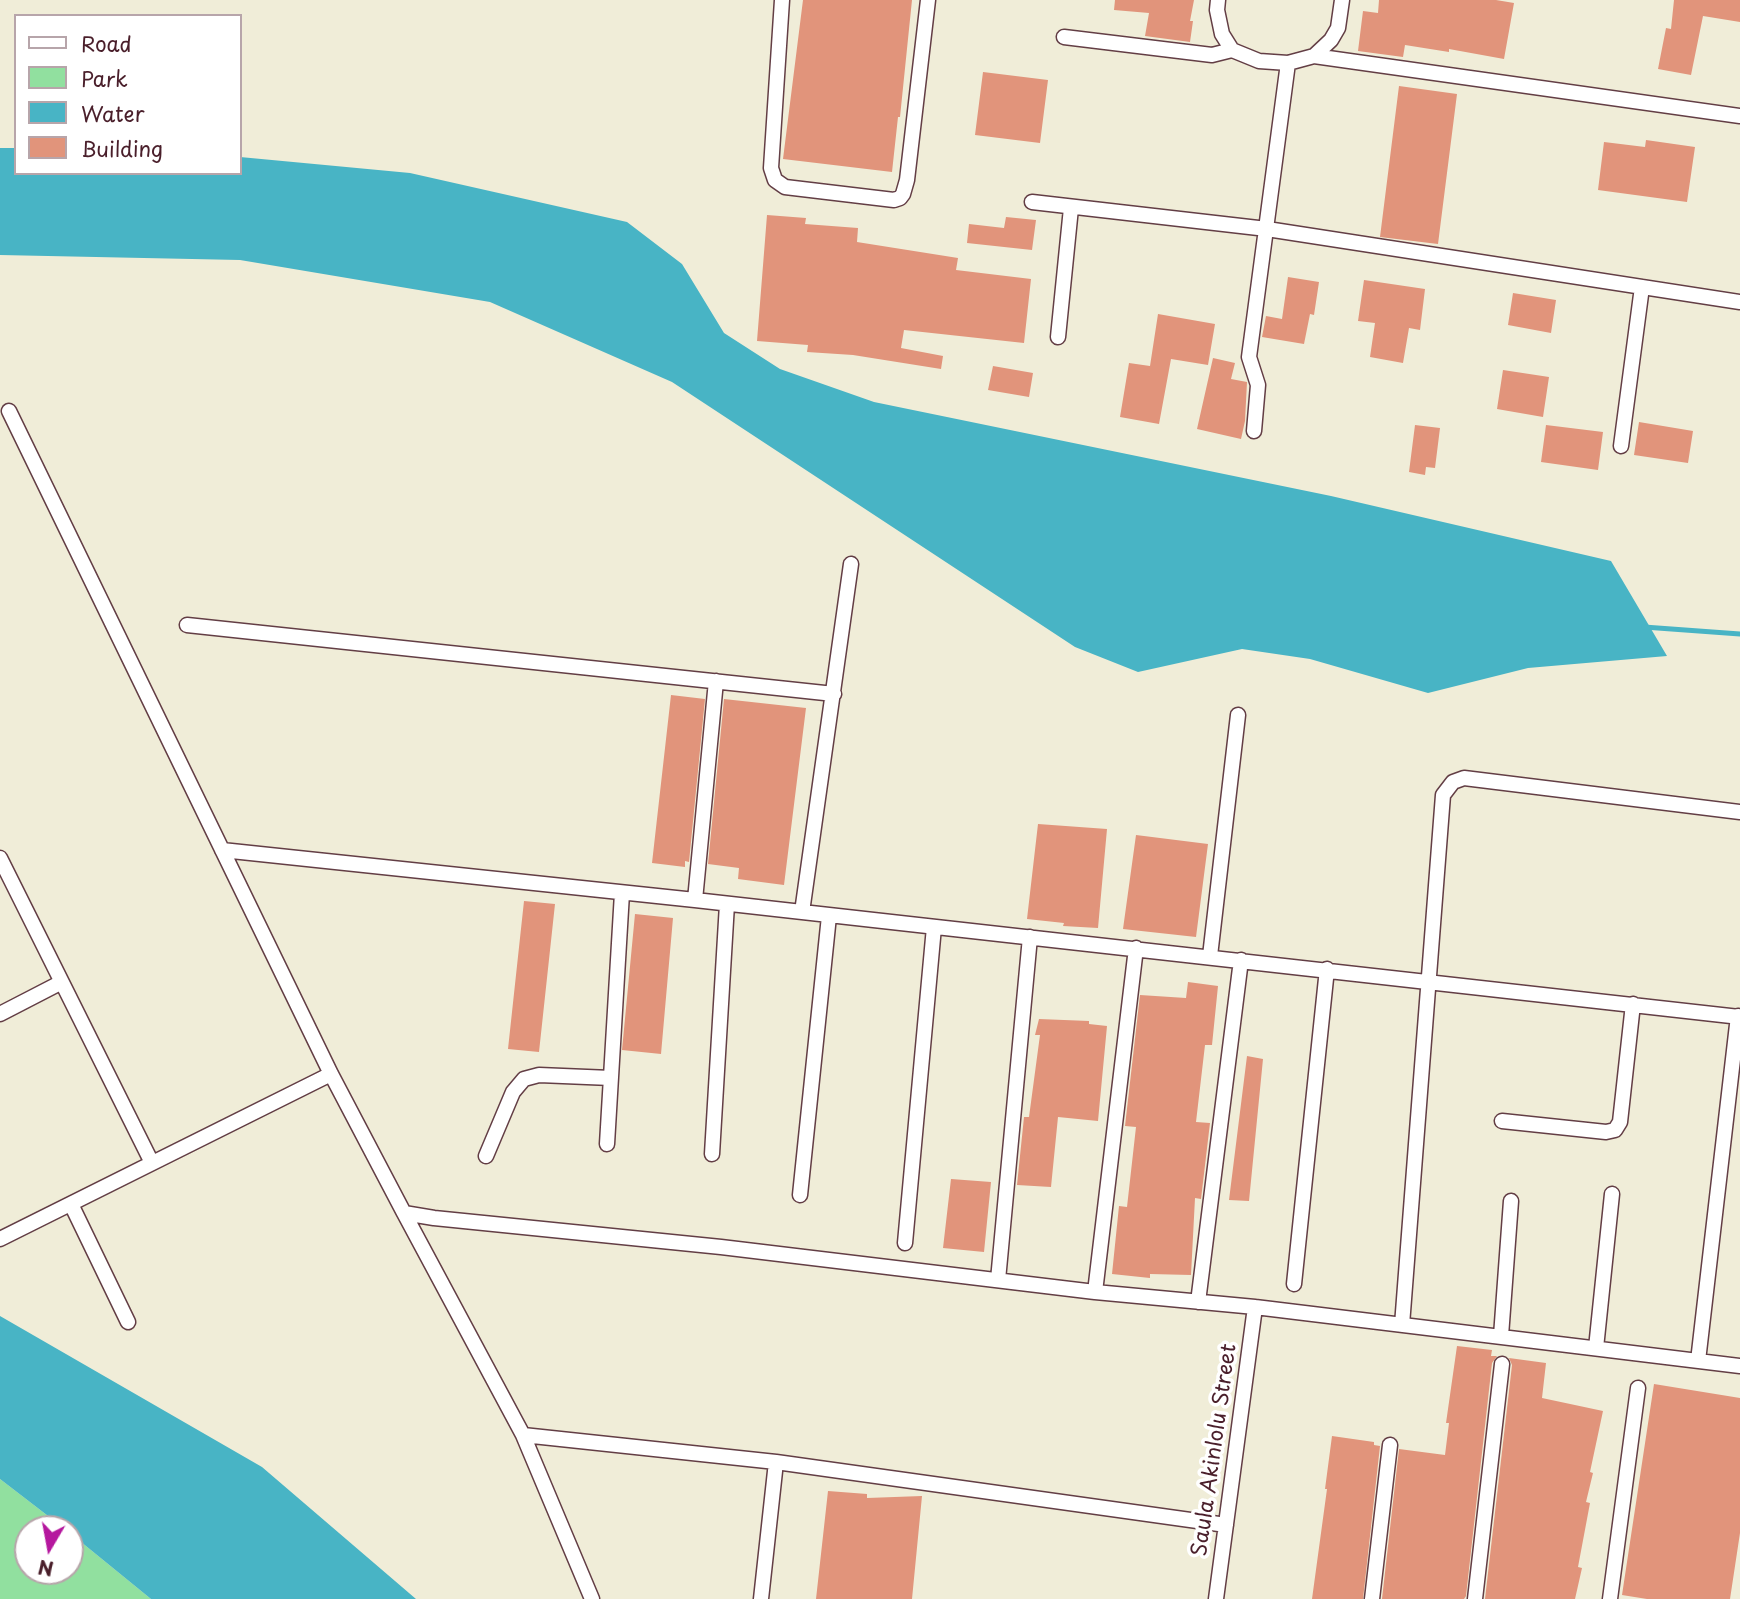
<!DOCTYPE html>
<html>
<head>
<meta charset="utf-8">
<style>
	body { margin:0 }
	#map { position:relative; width:1740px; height:1599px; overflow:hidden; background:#f0edd8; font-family:"Playpen Sans",sans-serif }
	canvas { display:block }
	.legend { position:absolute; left:14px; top:14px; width:228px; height:161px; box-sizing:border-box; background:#fff; border:2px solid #b7a5aa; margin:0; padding:9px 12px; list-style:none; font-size:21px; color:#4a1f2b }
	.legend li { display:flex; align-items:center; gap:14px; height:35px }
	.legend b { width:35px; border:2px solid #b7a5aa }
	.north { position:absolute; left:14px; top:1515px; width:70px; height:70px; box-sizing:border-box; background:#fff; border:2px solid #b7a5aa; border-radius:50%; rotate:190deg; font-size:19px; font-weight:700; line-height:28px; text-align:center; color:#4a1f2b }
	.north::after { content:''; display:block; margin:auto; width:24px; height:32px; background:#b5179e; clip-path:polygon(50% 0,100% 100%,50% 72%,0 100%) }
</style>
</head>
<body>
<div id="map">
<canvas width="1740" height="1599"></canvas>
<ul class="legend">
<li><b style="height:9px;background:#fff"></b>Road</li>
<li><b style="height:19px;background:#91e09f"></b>Park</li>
<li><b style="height:19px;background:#48b4c5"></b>Water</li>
<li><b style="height:19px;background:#e1947b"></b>Building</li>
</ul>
<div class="north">N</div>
</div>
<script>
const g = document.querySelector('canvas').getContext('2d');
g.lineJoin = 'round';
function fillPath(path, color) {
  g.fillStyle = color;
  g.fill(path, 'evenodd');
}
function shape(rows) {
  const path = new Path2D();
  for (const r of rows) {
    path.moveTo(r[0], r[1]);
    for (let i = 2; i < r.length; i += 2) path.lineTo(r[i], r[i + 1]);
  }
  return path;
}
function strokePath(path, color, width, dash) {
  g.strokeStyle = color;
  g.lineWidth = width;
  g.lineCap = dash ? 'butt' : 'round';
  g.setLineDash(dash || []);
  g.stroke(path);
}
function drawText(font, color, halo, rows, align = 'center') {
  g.font = font + ' "Playpen Sans",sans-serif';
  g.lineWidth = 7;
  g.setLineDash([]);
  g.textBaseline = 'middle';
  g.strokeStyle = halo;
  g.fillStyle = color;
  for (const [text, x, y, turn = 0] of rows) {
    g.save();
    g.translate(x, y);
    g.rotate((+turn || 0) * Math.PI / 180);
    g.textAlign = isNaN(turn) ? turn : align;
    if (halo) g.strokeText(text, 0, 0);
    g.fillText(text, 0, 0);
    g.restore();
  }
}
fillPath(shape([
	[0,1479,65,1529,28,1529,28,1571,70,1571,70,1533,151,1599,0,1599]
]), '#91e09f');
fillPath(shape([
	[0,148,16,148,16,173,240,173,240,157,410,173,627,222,682,264,724,333,780,369,874,402,1331,496,1611,561,1667,656,1528,668,1428,693,1310,659,1242,649,1138,672,1075,647,672,382,490,302,240,260,0,255],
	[0,1316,262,1467,416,1599,151,1599,70,1533,70,1529,65,1529,0,1479]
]), '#48b4c5');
strokePath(shape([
	[1644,627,1740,634]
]), '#48b4c5', 5);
fillPath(shape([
	[803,0,912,0,900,117,898,117,892,172,783,159],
	[1115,0,1194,0,1190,21,1193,21,1190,42,1145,36,1149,13,1114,10],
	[1379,0,1496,0,1514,3,1504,59,1449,49,1449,52,1405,45,1403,57,1358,51,1363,11,1378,13],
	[1674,0,1740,0,1740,22,1703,16,1691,75,1658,69,1666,28,1671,29],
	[983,72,1048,80,1040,143,975,135],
	[1399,86,1457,94,1438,244,1380,237],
	[1646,140,1695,147,1687,202,1598,190,1604,142,1645,147],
	[767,215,806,218,805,224,858,228,857,242,958,258,956,270,1031,279,1024,343,904,330,901,348,943,356,941,369,853,355,807,352,808,345,757,341],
	[1006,217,1036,220,1032,250,967,243,969,224,1004,228],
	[1288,277,1319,282,1314,315,1310,314,1304,344,1262,337,1266,316,1282,319],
	[1364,280,1425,289,1420,330,1409,328,1403,363,1370,357,1375,323,1358,321],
	[1513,293,1556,300,1551,333,1508,325],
	[1158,314,1215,324,1208,365,1171,359,1159,424,1120,417,1129,363,1150,366],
	[1213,358,1235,363,1231,379,1247,382,1245,421,1241,439,1197,429],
	[993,366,1033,373,1029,397,988,390],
	[1503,370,1549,377,1543,417,1497,409],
	[1639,422,1693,431,1688,463,1634,455],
	[1415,425,1440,428,1435,468,1426,467,1425,475,1409,472],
	[1546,425,1603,432,1598,470,1541,462],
	[671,695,705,699,689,862,685,861,685,867,652,863],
	[724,699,806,708,784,885,738,879,739,868,708,864],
	[1038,824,1107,829,1098,928,1063,926,1064,923,1027,919],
	[1136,835,1208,844,1196,937,1123,929],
	[524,901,555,904,539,1052,508,1049],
	[635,914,673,918,661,1054,622,1050],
	[1188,982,1218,986,1212,1045,1205,1045,1196,1122,1210,1123,1201,1199,1195,1198,1191,1275,1150,1274,1150,1278,1112,1274,1119,1206,1127,1207,1136,1127,1125,1126,1140,995,1186,998],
	[1039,1019,1089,1021,1089,1024,1107,1026,1098,1121,1058,1117,1051,1187,1017,1185,1024,1117,1029,1117,1040,1035,1035,1035],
	[1247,1056,1263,1059,1249,1201,1229,1200],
	[951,1179,991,1182,984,1252,943,1248],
	[1457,1346,1492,1350,1491,1356,1497,1356,1492,1363,1466,1596,1464,1599,1382,1599,1399,1449,1445,1455,1449,1423,1446,1423],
	[1509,1358,1546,1363,1542,1398,1603,1411,1590,1472,1593,1473,1586,1502,1590,1503,1578,1567,1582,1568,1575,1599,1485,1599,1512,1365],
	[1654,1384,1740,1398,1740,1533,1730,1599,1647,1599,1622,1595],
	[1332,1436,1374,1442,1374,1445,1380,1446,1363,1599,1312,1599,1327,1489,1325,1489],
	[828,1491,867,1494,867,1498,922,1496,912,1599,816,1599]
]), '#e1947b');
const minor = shape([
	[782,0,771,168,775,180,785,187,894,200,900,198,903,194,907,180,928,0],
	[1218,0,1217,10,1222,34,1232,50,1259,61,1288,63],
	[1064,37,1212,55,1232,50],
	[1314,56,1740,116],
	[1032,202,1267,229,1740,302],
	[1058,337,1071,208],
	[9,411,331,1074,404,1213,434,1218,721,1247,1095,1292,1255,1307,1740,1366],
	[1254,431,1258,385,1249,357,1288,63,1314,56,1331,40,1338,28,1342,0],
	[1621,446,1642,287],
	[187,625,834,694],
	[222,850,695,900,1740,1017],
	[0,858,152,1163],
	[695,900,716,681],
	[802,912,851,564],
	[1210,956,1238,715],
	[0,1014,60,983],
	[1502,1121,1606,1132,1615,1130,1620,1122,1633,1004],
	[607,1144,622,893],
	[712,1154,727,904],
	[486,1156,513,1092,524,1079,539,1075,611,1078],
	[800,1195,829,916],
	[71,1204,128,1322],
	[404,1213,523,1435,592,1599],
	[0,1239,331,1074],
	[905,1243,934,927],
	[998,1280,1030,937],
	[1294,1284,1327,969],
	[1095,1292,1136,948],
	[1198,1302,1241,960],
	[1402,1325,1443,795,1453,782,1464,778,1740,812],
	[1501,1336,1511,1201],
	[1596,1348,1612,1194],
	[1698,1361,1738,1016],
	[523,1435,776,1462,1226,1525],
	[761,1599,776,1462],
	[1216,1599,1255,1307],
	[1372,1599,1390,1445],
	[1475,1599,1502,1364],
	[1610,1599,1638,1388]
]);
strokePath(minor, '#633e45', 17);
strokePath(minor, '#fff', 14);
drawText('21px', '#4a1f2b', '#fff', [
	["Saula Akinlolu Street",1215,1450,-82]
]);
</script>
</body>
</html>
